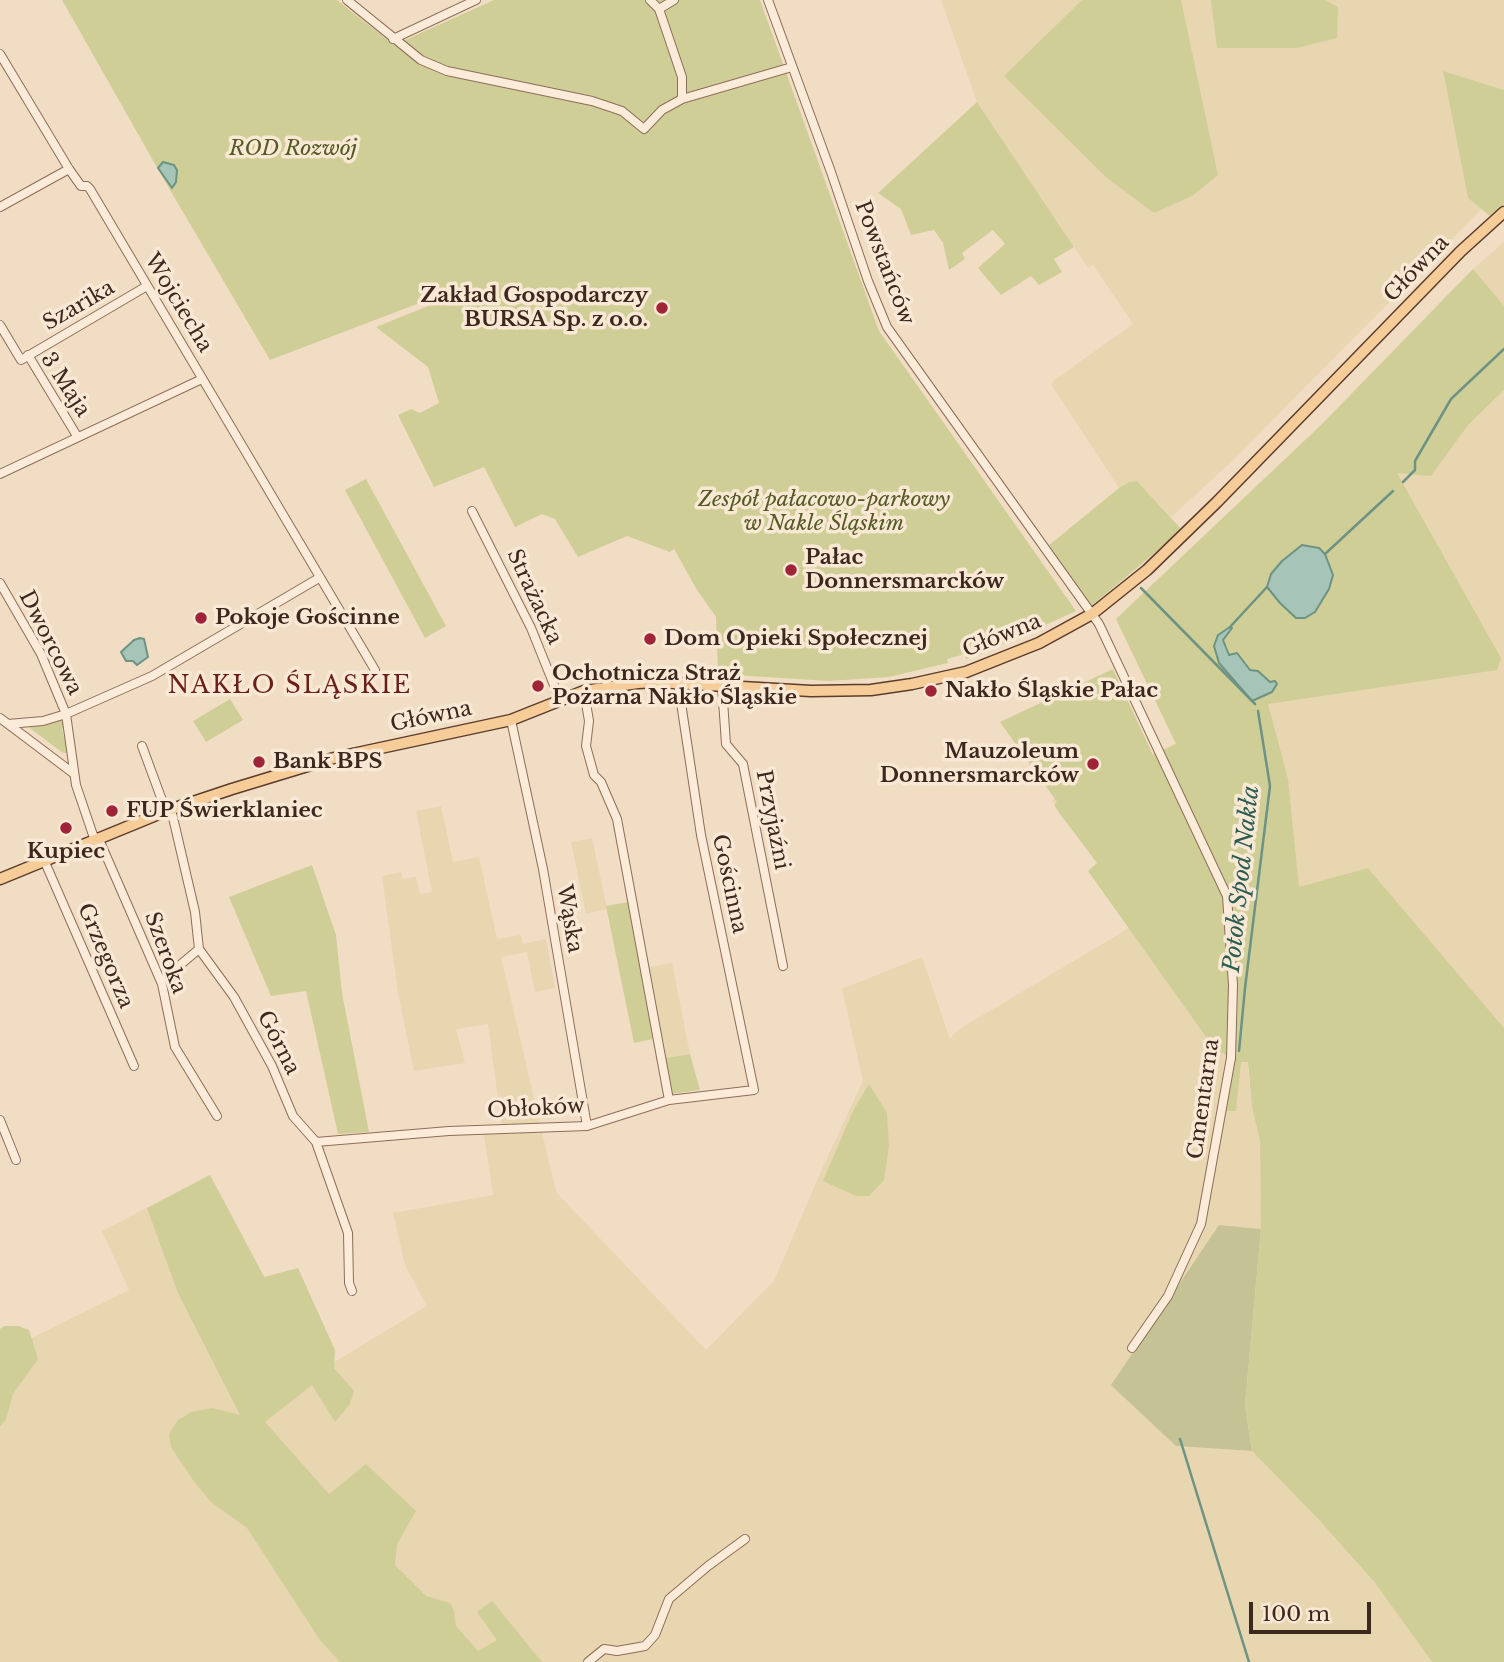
<!DOCTYPE html>
<html>
<head>
<meta charset="utf-8">
<style>
	body { margin:0 }
	#map { position:relative; width:1504px; height:1662px; overflow:hidden; background:#f1ddc4; font-family:"Libre Baskerville",serif }
	canvas { display:block }
	.scale { position:absolute; left:1249px; top:1602px; width:122px; height:32px; box-sizing:border-box; border:4px solid #3c281e; border-top:0; padding-left:9px; font-size:21px; line-height:24px; white-space:nowrap; color:#3c281e; -webkit-text-stroke:5px #f8e8d4; paint-order:stroke }
</style>
</head>
<body>
<div id="map">
<canvas width="1504" height="1662"></canvas>
<div class="scale">100 m</div>
</div>
<script>
const g = document.querySelector('canvas').getContext('2d');
g.lineJoin = 'round';
function fillPath(path, color) {
  g.fillStyle = color;
  g.fill(path, 'evenodd');
}
function shape(rows) {
  const path = new Path2D();
  for (const r of rows) {
    path.moveTo(r[0], r[1]);
    for (let i = 2; i < r.length; i += 2) path.lineTo(r[i], r[i + 1]);
  }
  return path;
}
function strokePath(path, color, width, dash) {
  g.strokeStyle = color;
  g.lineWidth = width;
  g.lineCap = dash ? 'butt' : 'round';
  g.setLineDash(dash || []);
  g.stroke(path);
}
function drawText(font, color, halo, rows, align = 'center') {
  g.font = font + ' "Libre Baskerville",serif';
  g.lineWidth = 7;
  g.setLineDash([]);
  g.textBaseline = 'middle';
  g.strokeStyle = halo;
  g.fillStyle = color;
  for (const [text, x, y, turn = 0] of rows) {
    g.save();
    g.translate(x, y);
    g.rotate((+turn || 0) * Math.PI / 180);
    g.textAlign = isNaN(turn) ? turn : align;
    if (halo) g.strokeText(text, 0, 0);
    g.fillText(text, 0, 0);
    g.restore();
  }
}
fillPath(shape([
	[941,0,1504,0,1504,90,1443,72,1468,198,1482,209,1229,464,1171,517,1137,481,1129,482,1119,488,1052,386,1053,381,1133,324,1093,265,1088,268,1083,260,977,102],
	[1504,242,1504,1028,1368,868,1248,1068,1252,1107,1260,1141,1261,1229,1219,1225,1176,1446,1252,1451,1318,1519,1378,1587,1432,1662,0,1662,0,1354,129,1290,102,1231,210,1175,316,1373,427,1306,405,1265,393,1213,493,1195,483,1129,502,1128,488,1024,456,1029,465,1063,414,1071,398,993,382,876,401,872,403,879,416,877,420,894,432,892,416,811,441,806,453,862,479,857,497,939,521,935,523,944,546,939,555,988,535,992,527,952,501,957,556,1192,706,1350,774,1281,821,1171,863,1081,842,989,922,957,950,1039,958,1030,1139,922,1052,800,1176,743,1116,619,1321,425,1473,269],
	[592,838,607,909,586,914,571,842],
	[672,963,690,1054,666,1058,649,967]
]), '#e7d6b0');
fillPath(shape([
	[62,0,337,0,394,45,494,0,760,0,879,331,1076,611,977,656,966,659,965,654,947,659,948,663,889,677,829,681,718,674,716,617,697,590,674,549,670,552,627,536,578,557,555,519,542,514,515,527,484,467,434,487,398,415,411,409,420,413,439,403,428,367,376,327,453,296,451,291,270,360,163,178],
	[1082,0,1181,0,1218,175,1192,196,1154,213,1106,177,1004,76],
	[1211,0,1325,0,1338,7,1337,38,1297,48,1217,48],
	[1443,71,1504,90,1504,204,1490,216,1468,198],
	[977,102,1074,247,1054,259,1062,272,1039,285,1031,276,1001,295,978,268,1005,244,993,230,962,253,965,259,949,270,943,243,934,230,911,235,901,209,878,193],
	[1473,269,1504,306,1504,390,1468,425,1431,476,1397,473,1501,658,1497,670,1268,704,1288,779,1299,887,1368,868,1504,1028,1504,1662,1432,1662,1375,1583,1319,1520,1252,1451,1245,1405,1261,1229,1260,1141,1252,1107,1248,1062,1241,1062,1236,1111,1221,1111,1231,1058,1214,1048,1088,871,1097,863,1060,814,1054,805,1057,802,1000,722,1113,669,1153,755,1176,744,1116,619,1321,425],
	[366,479,446,626,425,638,345,490],
	[1137,481,1182,530,1090,607,1048,546,1119,488,1129,482],
	[230,699,243,720,206,742,193,721],
	[63,719,65,725,62,729,64,738,67,741,67,753,63,753,27,726,44,725],
	[312,865,336,935,342,993,369,1132,338,1134,306,991,271,996,229,897],
	[628,902,653,1039,634,1043,606,906],
	[690,1054,700,1090,672,1094,666,1058],
	[869,1084,887,1113,889,1146,884,1180,869,1196,856,1196,823,1181,853,1111],
	[210,1175,264,1277,298,1268,335,1350,334,1368,354,1391,350,1404,335,1422,312,1385,265,1422,329,1494,366,1464,416,1511,397,1544,395,1565,426,1596,450,1603,454,1611,456,1626,478,1651,497,1640,477,1612,492,1601,542,1662,340,1662,320,1640,247,1528,211,1502,195,1483,171,1447,169,1434,178,1420,191,1412,213,1408,240,1415,178,1293,147,1208],
	[4,1326,18,1326,29,1330,38,1359,13,1394,6,1420,0,1426,0,1329]
]), '#d0ce97');
fillPath(shape([
	[1219,1225,1261,1229,1245,1405,1252,1451,1176,1446,1111,1385]
]), '#c5c396');
const water = shape([
	[163,162,174,165,177,170,176,182,172,188,158,168,163,162],
	[1302,545,1319,548,1325,554,1333,575,1329,589,1315,612,1305,618,1296,618,1280,603,1267,587,1271,574,1282,561,1302,545],
	[1230,627,1232,628,1223,640,1229,655,1237,653,1250,670,1258,671,1270,682,1275,681,1277,684,1272,692,1252,701,1219,663,1214,646,1218,635,1230,627],
	[140,638,144,639,148,657,137,665,133,661,126,661,121,652,134,640,140,638]
]);
fillPath(water, '#a6c4b7');
strokePath(water, '#6c9383', 2);
strokePath(shape([
	[1403,482,1415,470,1415,461,1451,399,1504,349],
	[1325,554,1393,491],
	[1141,588,1255,704],
	[1230,627,1267,587],
	[1239,1051,1245,988,1270,786,1258,711],
	[1180,1439,1249,1662]
]), '#6c9383', 2.5);
const minor = shape([
	[347,0,421,60,447,71,592,101,622,111,644,129,662,110,682,99,682,77,659,9,674,0],
	[650,0,659,9],
	[768,0,831,172,868,281,887,327,1099,624,1227,896,1233,985,1231,1058,1201,1224,1168,1296,1132,1348],
	[393,39,476,0],
	[0,54,69,169,81,186,87,186,90,189,375,670],
	[682,99,792,67],
	[0,207,69,169],
	[0,325,21,360,147,286],
	[28,355,77,436],
	[0,474,202,379],
	[472,511,531,628,560,700],
	[0,583,41,654,66,714,76,785,93,835,101,844,162,984,175,1047,217,1116],
	[722,686,726,744,743,764,783,966],
	[584,691,589,721,586,746,594,775,601,782,617,819,669,1100],
	[0,718,73,773],
	[511,720,543,869,587,1126],
	[8,724,43,721,66,714,152,676,319,578],
	[142,746,166,811],
	[171,809,195,912,199,949,234,997,272,1066,293,1116,316,1142,348,1233,349,1283,352,1291],
	[44,860,134,1066],
	[161,981,199,949],
	[0,1120,16,1160],
	[316,1142,449,1131,587,1126,669,1100,754,1090,701,835,678,683],
	[588,1662,604,1649,617,1651,645,1646,655,1635,669,1599,708,1566,745,1539]
]);
const major = shape([
	[0,879,166,811,232,789,334,758,511,720,584,691,638,683,656,682,811,691,871,690,912,684,966,672,1039,643,1092,614,1147,570,1217,502,1461,251,1504,212]
]);
strokePath(minor, '#8d6d59', 10);
strokePath(major, '#5b3c2d', 13);
strokePath(minor, '#fbebd8', 8);
strokePath(major, '#f6cc99', 10);
for (const [x, y, r, color] of [
	[662,308,7,"#a02438"],
	[791,570,7,"#a02438"],
	[201,618,7,"#a02438"],
	[650,639,7,"#a02438"],
	[538,686,7,"#a02438"],
	[931,691,7,"#a02438"],
	[259,762,7,"#a02438"],
	[1093,764,7,"#a02438"],
	[112,811,7,"#a02438"],
	[66,828,7,"#a02438"]
]) {
  const dot = new Path2D();
  dot.arc(x, y, r, 0, 2 * Math.PI);
  g.fillStyle = color;
  g.fill(dot);
  strokePath(dot, '#f8e8d4', 2.5);
}
drawText('italic 21px', '#545a23', '#f8e8d4', [
	["ROD Rozwój",293,149],
	["Zespół pałacowo-parkowy",824,500],
	["w Nakle Śląskim",824,524]
]);
drawText('21px', '#3c281e', '#f8e8d4', [
	["Powstańców",884,263,69],
	["Główna",1417,269,-46],
	["Wojciecha",178,303,59],
	["Szarika",79,306,-30],
	["3 Maja",65,385,57],
	["Strażacka",534,597,65],
	["Główna",1002,636,-22],
	["Dworcowa",50,643,63],
	["Główna",431,717,-12],
	["Przyjaźni",772,820,79],
	["Gościnna",729,884,78],
	["Wąska",569,919,80],
	["Szeroka",165,953,70],
	["Grzegorza",105,956,67],
	["Górna",278,1043,63],
	["Cmentarna",1204,1099,-82],
	["Obłoków",536,1109,-3]
]);
drawText('bold 21px', '#3c281e', '#f8e8d4', [
	["Zakład Gospodarczy",648,296,"right"],
	["BURSA Sp. z o.o.",648,320,"right"],
	["Pałac",805,558],
	["Donnersmarcków",805,582],
	["Pokoje Gościnne",215,618],
	["Dom Opieki Społecznej",664,639],
	["Ochotnicza Straż",552,674],
	["Pożarna Nakło Śląskie",552,698],
	["Nakło Śląskie Pałac",945,691],
	["Mauzoleum",1079,752,"right"],
	["Donnersmarcków",1079,776,"right"],
	["Bank BPS",273,762],
	["FUP Świerklaniec",126,811],
	["Kupiec",66,852,"center"]
], 'left');
drawText('italic 23px', '#2c5d52', '#f8e8d4', [
	["Potok Spod Nakła",1242,879,-84]
]);
g.letterSpacing = '2px';
drawText('24px', '#6c1f1a', '#f8e8d4', [
	["NAKŁO ŚLĄSKIE",290,686]
]);
g.letterSpacing = '0px';
</script>
</body>
</html>
